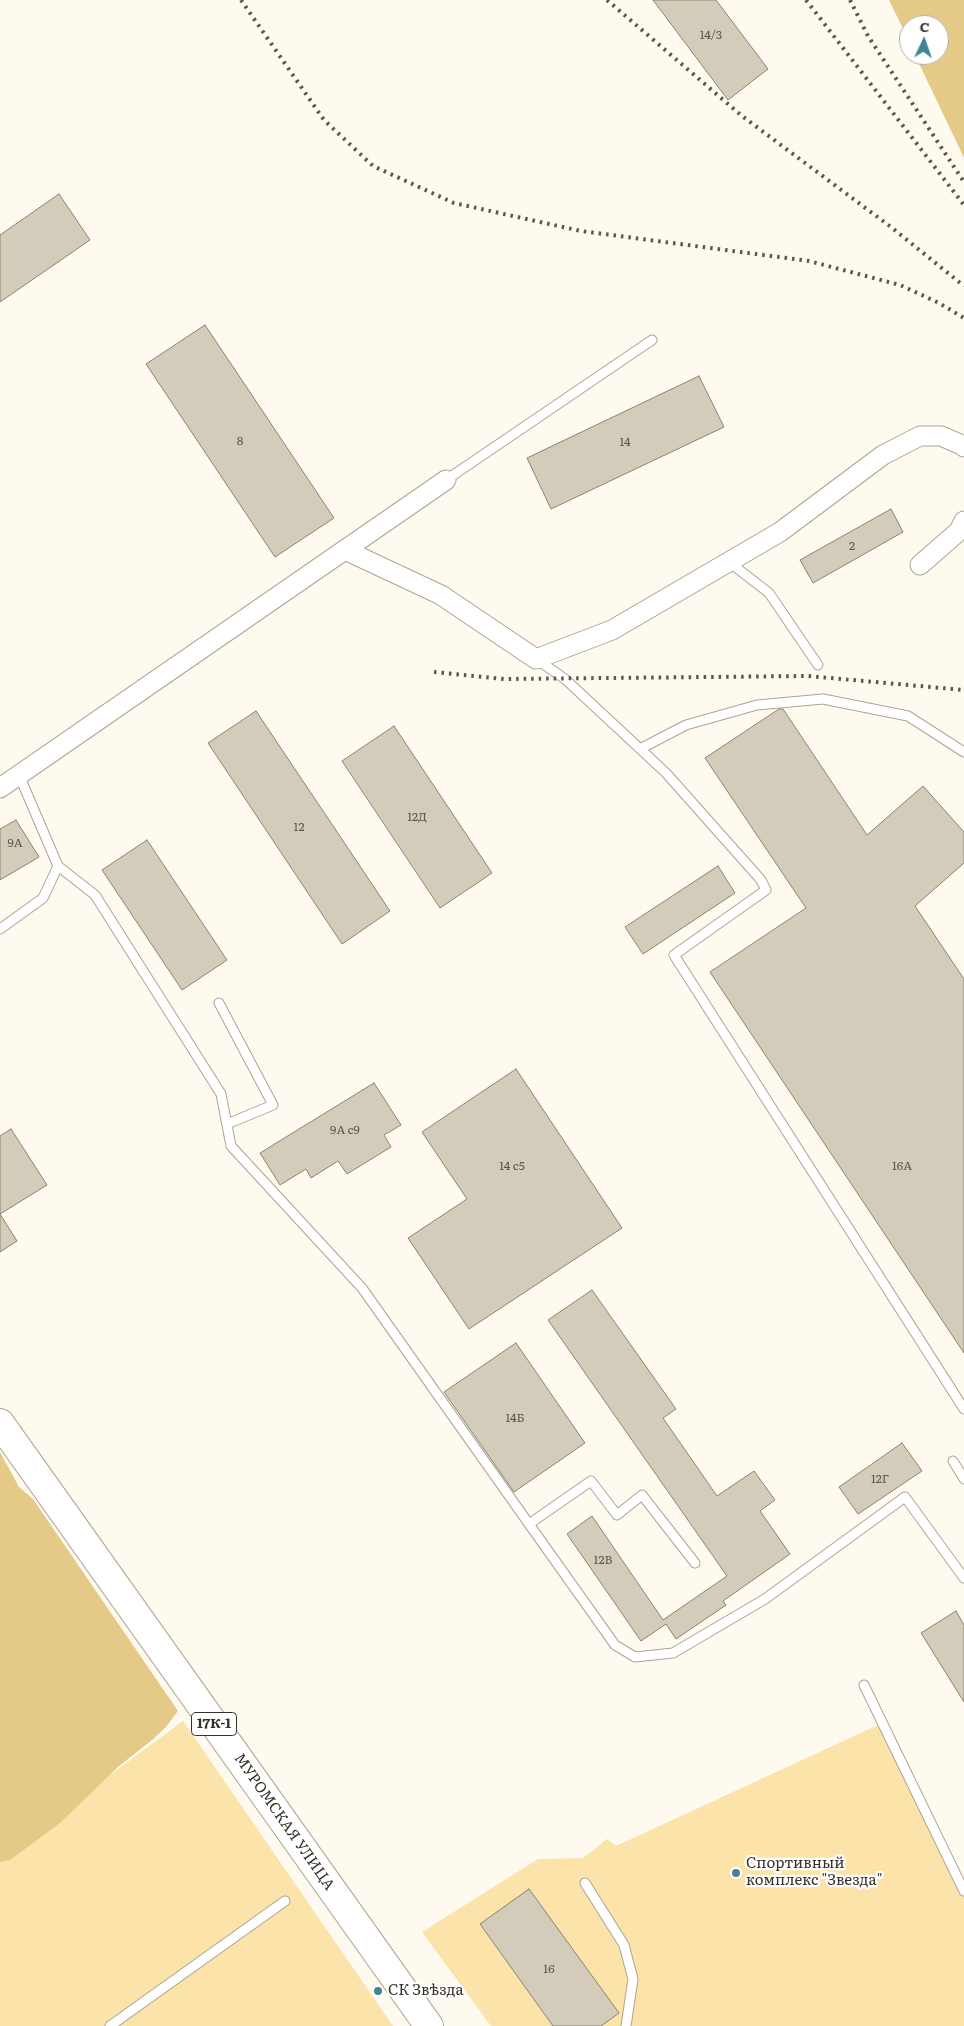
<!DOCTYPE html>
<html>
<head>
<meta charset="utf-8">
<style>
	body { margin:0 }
	#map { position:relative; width:964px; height:2026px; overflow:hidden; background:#fffaef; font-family:Literata,serif }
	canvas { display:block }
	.north { position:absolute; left:899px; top:15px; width:50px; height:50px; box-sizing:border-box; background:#fff; border:1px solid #aeadaa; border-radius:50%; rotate:3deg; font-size:14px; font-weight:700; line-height:20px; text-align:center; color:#35322a }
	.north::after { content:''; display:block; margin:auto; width:18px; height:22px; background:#428495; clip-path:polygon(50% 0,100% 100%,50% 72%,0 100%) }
</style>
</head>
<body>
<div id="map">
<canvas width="964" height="2026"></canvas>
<div class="north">С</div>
</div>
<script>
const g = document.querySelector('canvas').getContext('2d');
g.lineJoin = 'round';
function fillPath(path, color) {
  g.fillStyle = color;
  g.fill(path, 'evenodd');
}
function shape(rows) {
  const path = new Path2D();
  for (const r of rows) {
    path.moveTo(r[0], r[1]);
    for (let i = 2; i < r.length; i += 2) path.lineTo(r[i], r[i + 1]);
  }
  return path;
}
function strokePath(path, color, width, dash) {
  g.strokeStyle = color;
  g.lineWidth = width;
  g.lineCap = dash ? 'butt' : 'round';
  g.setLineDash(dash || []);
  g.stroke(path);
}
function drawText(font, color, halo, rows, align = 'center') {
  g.font = font + ' Literata,serif';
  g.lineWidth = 4.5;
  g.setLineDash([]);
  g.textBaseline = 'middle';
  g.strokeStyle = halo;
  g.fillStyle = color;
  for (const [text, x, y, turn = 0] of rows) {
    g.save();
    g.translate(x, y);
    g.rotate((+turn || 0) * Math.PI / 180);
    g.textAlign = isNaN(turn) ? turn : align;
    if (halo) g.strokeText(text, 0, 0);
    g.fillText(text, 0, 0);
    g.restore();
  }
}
fillPath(shape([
	[183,1721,393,2026,0,2026,0,1856],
	[878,1725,964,1888,964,2026,491,2026,422,1932,538,1859,583,1858,607,1839,616,1846]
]), '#fbe3aa');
fillPath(shape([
	[889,0,964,0,964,158,915,55,939,55,939,25,909,25,909,41],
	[0,1452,19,1487,33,1499,178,1711,166,1727,152,1740,118,1767,60,1823,10,1860,0,1862]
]), '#e5ca87');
const building = shape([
	[653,0,716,0,768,69,728,100,653,0],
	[59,194,90,240,0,302,0,235,59,194],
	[205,325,334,518,275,557,146,364,205,325],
	[699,376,724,427,551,509,527,458,699,376],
	[891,509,903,532,813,583,800,560,891,509],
	[779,709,783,709,867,835,923,786,964,832,964,863,915,906,964,979,964,1353,710,972,806,908,705,758,779,709],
	[256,711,390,911,342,944,208,743,256,711],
	[394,726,492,873,440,908,342,761,394,726],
	[16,820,39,857,0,880,0,829,16,820],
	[147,840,227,960,182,990,102,870,147,840],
	[718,866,735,893,643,954,625,927,718,866],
	[516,1069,622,1228,469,1329,408,1238,467,1199,422,1132,516,1069],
	[374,1083,401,1125,384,1135,391,1147,347,1174,338,1161,311,1178,306,1169,280,1185,260,1153,374,1083],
	[11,1129,47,1185,0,1214,17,1241,0,1252,0,1136,11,1129],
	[592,1290,676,1409,663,1418,717,1496,754,1471,775,1500,760,1511,790,1554,723,1601,726,1605,676,1639,666,1624,641,1641,567,1534,592,1516,663,1620,727,1576,548,1320,592,1290],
	[516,1343,585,1443,514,1492,444,1392,516,1343],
	[902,1443,922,1471,858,1514,839,1487,902,1443],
	[956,1611,964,1625,964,1702,921,1633,956,1611],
	[529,1889,619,2013,601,2026,553,2026,480,1924,529,1889]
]);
fillPath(building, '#d4ccba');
strokePath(building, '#8a8371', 1);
const lane = shape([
	[446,480,652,340],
	[729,562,769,593,818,665],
	[536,659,565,679,666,773,761,880,766,890,674,955,964,1409],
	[640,749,686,725,757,705,823,699,908,716,964,752],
	[58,866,95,895,221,1094,231,1146,362,1288,529,1524],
	[0,929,43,898,58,866,19,775],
	[219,1003,273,1105,227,1124],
	[953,1461,964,1479],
	[695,1563,642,1495,617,1515,591,1481,529,1524,615,1645,635,1657,673,1653,765,1599,905,1497,964,1578],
	[864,1685,964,1891],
	[585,1883,624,1945,633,1979,626,2026],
	[110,2026,285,1901]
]);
const street = shape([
	[345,550,441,595,536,659,612,630,780,532,883,455,920,436,941,436,962,445,964,447],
	[920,565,959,531,964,521],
	[0,788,446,480]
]);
const primary = shape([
	[0,1423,429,2026]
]);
strokePath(lane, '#aca593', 11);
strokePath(street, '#aca593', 21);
strokePath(primary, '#aca593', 30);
strokePath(lane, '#fff', 9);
strokePath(street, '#fff', 19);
strokePath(primary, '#fff', 28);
strokePath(shape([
	[241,0,324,120,373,166,454,203,581,231,809,261,900,285,939,303,964,318],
	[607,0,742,116,891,227,964,286],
	[806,0,964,205],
	[850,0,868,36,964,182],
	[434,672,504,679,808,676,964,690]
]), '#5b574f', 4, [2.5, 5]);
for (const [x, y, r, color] of [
	[736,1873,5,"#428495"],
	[378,1991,5,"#428495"]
]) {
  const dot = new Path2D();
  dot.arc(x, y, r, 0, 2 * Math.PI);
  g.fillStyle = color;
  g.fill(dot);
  strokePath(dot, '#fff', 2);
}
drawText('12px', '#5d584e', null, [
	["14/3",711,35],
	["8",240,441],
	["14",625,442],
	["2",852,546],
	["12Д",417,817],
	["12",299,827],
	["9А",15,843],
	["9А с9",345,1130],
	["14 с5",512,1166],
	["16А",902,1166],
	["14Б",515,1418],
	["12Г",880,1479],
	["12В",603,1560],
	["16",549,1969]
]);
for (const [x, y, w] of [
	[214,1724,45]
]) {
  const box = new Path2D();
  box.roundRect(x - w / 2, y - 11.5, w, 23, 4);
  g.fillStyle = '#fff';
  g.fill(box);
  strokePath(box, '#35322a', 1);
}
drawText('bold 14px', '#35322a', null, [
	["17К-1",214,1724]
]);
drawText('15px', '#35322a', '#fff', [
	["МУРОМСКАЯ УЛИЦА",284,1822,55]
]);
drawText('15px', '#35322a', '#fff', [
	["Спортивный",746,1864],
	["комплекс \"Звезда\"",746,1881],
	["СК Звѣзда",388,1991]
], 'left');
</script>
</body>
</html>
